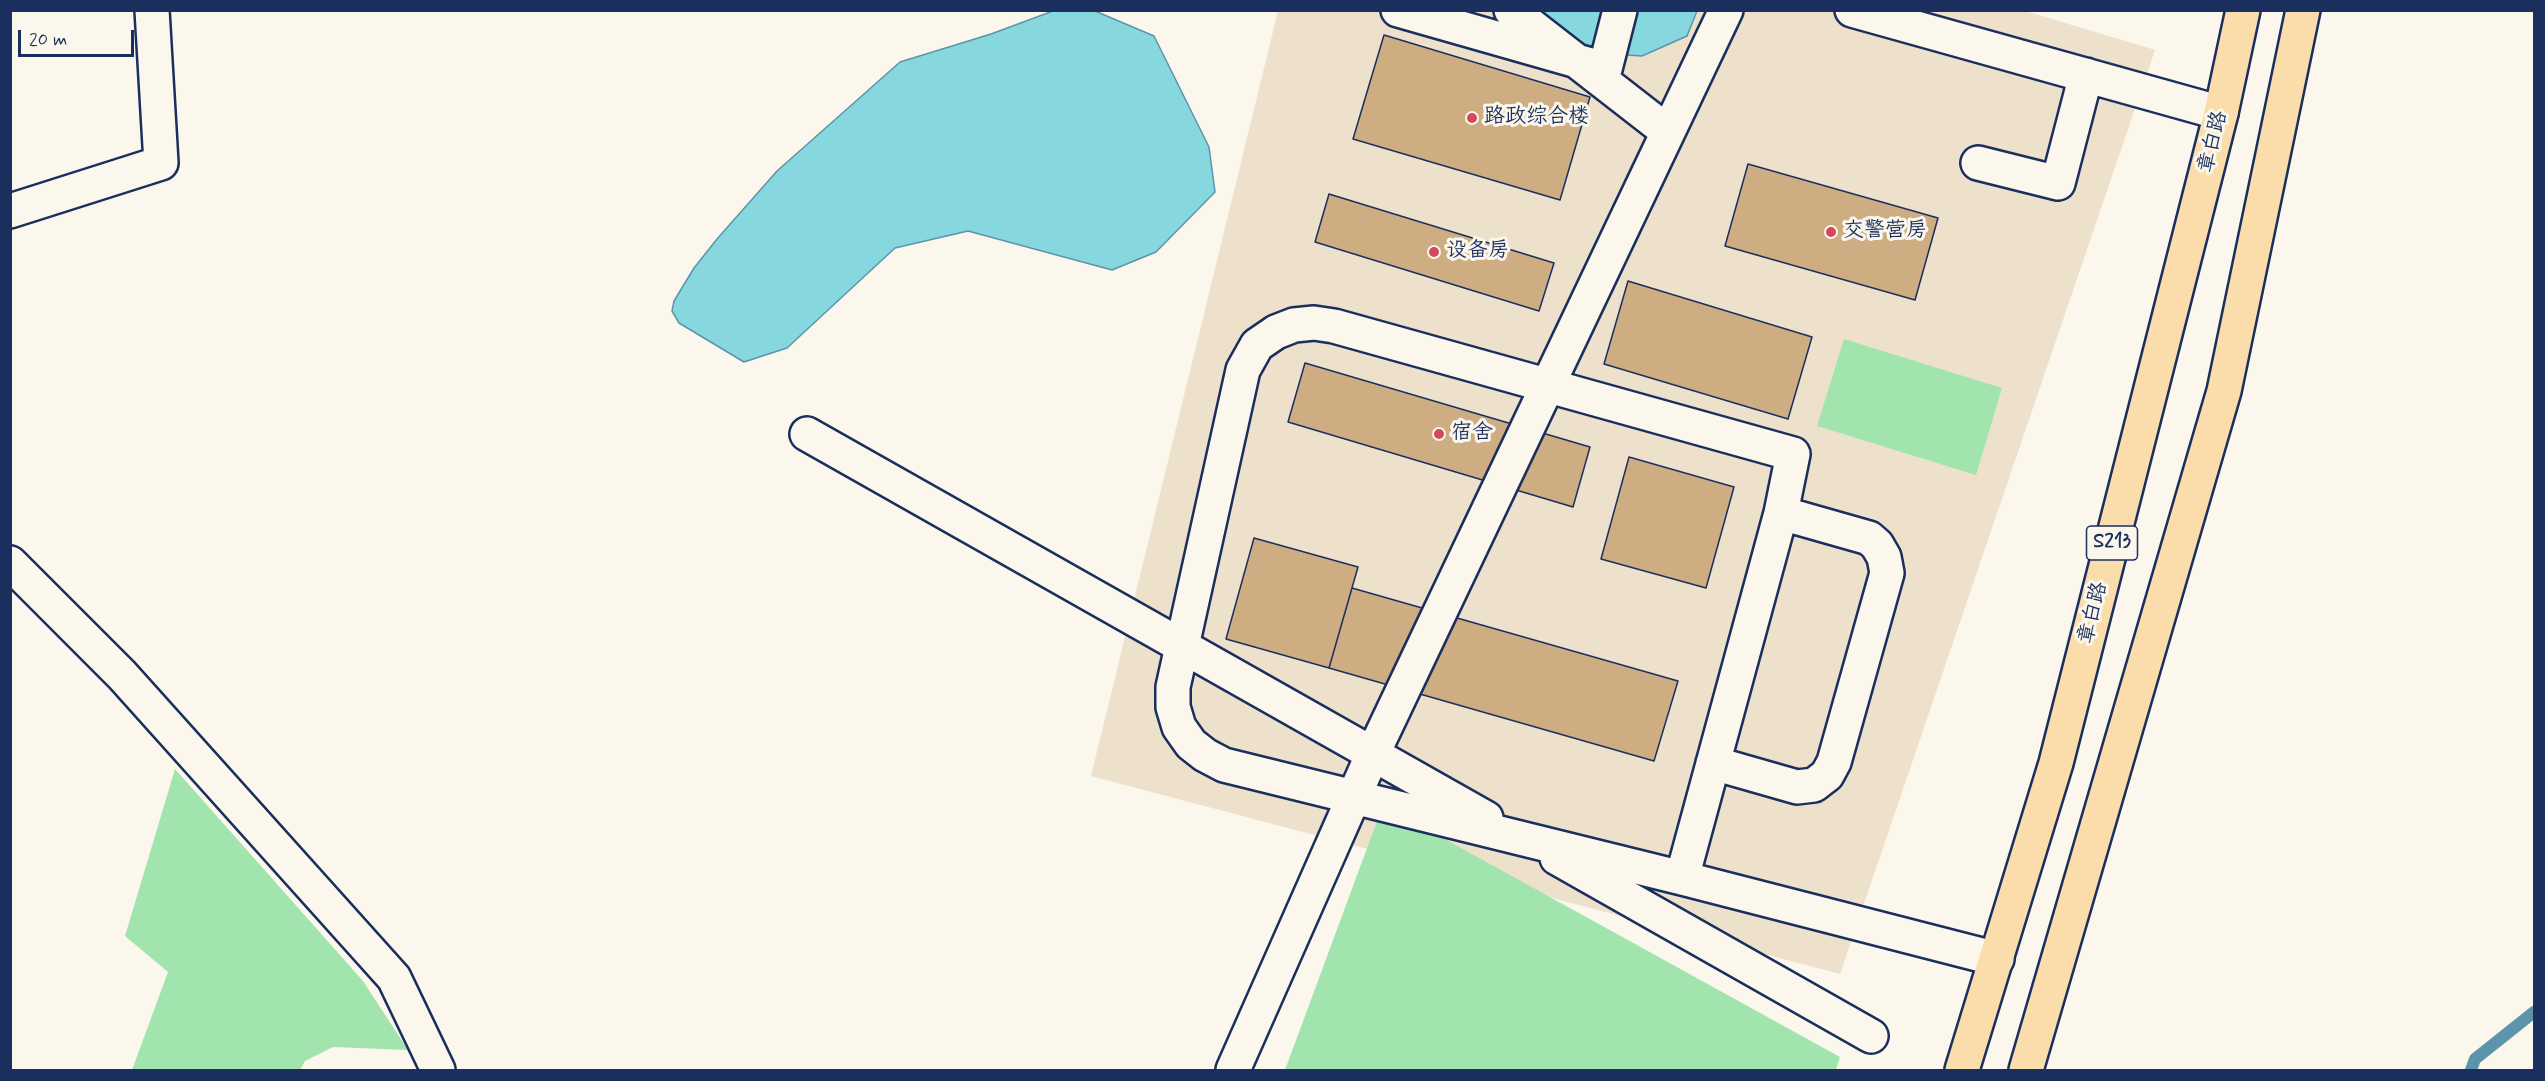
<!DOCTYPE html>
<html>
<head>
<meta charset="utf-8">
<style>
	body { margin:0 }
	#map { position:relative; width:2545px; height:1081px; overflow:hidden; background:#fbf7ec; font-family:Mynerve,sans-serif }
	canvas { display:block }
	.frame { position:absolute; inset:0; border:12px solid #1b2f5e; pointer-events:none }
	.scale { position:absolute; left:18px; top:30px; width:116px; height:27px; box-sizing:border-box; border:3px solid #1b2f5e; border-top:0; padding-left:8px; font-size:18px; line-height:21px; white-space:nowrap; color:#1b2f5e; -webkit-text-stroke:4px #fbf7ec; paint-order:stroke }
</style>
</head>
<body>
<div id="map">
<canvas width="2545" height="1081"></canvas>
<div class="frame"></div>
<div class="scale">20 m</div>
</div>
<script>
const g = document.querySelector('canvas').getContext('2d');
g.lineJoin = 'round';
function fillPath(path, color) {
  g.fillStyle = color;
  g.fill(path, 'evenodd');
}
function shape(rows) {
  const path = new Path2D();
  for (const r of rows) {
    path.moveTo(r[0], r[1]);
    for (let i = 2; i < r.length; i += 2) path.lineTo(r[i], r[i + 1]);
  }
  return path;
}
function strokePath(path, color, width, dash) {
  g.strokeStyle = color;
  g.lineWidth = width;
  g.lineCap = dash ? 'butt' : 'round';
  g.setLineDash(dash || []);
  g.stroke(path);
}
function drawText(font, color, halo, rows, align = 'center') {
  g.font = font + ' Mynerve,"LXGW WenKai TC",sans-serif';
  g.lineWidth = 6;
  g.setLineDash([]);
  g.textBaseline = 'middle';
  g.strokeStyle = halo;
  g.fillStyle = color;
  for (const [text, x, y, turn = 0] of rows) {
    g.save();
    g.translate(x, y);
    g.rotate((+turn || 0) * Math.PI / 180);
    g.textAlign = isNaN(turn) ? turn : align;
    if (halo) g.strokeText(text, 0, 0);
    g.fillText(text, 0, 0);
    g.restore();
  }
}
fillPath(shape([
	[2022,10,2155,50,1840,974,1091,776,1278,11]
]), '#ede1cc');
fillPath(shape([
	[1844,339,2002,388,1976,475,1817,426],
	[175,769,363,981,408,1050,333,1047,305,1061,300,1070,132,1070,168,972,125,936],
	[1383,805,1840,1057,1836,1070,1285,1070]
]), '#a2e4ae');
const water = shape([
	[1053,11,1095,11,1154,36,1209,147,1215,192,1156,252,1112,270,968,231,895,248,787,348,744,362,679,323,672,311,674,301,694,268,717,239,777,171,900,62,991,34,1053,11],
	[1539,11,1697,11,1687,36,1642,56,1595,53,1539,11]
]);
fillPath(water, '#87d8de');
strokePath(water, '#5c94ab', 1.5);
strokePath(shape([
	[2471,1070,2475,1059,2534,1012]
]), '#5c94ab', 12);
const building = shape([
	[1384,35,1590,97,1560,200,1353,139,1384,35],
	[1748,164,1938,218,1915,300,1725,246,1748,164],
	[1329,194,1554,263,1539,311,1315,242,1329,194],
	[1628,281,1812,337,1788,419,1604,364,1628,281],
	[1305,363,1590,447,1573,507,1288,422,1305,363],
	[1629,457,1734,487,1706,588,1601,559,1629,457],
	[1254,538,1358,567,1329,668,1226,639,1254,538],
	[1352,588,1678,681,1654,761,1329,668,1352,588]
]);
fillPath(building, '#cdad81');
strokePath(building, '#1b2f5e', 1.5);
const minor = shape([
	[1398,10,1605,69,1620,10],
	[1511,10,1668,132],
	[1852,10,2221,113],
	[1978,163,2058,183,2086,75],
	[10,211,161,163,152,10],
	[807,434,1486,818],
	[10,563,122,675,394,978,438,1070],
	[1713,763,1797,787,1814,785,1827,775,1834,762,1887,573,1884,557,1877,545,1869,538,1781,513],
	[1557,858,1871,1036],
	[1682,878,1781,513,1793,454,1334,326,1314,323,1294,325,1276,332,1257,345,1243,370,1173,687,1173,707,1179,727,1191,744,1205,755,1224,765,1682,878,1997,959],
	[1233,1070,1375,749,1726,10]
]);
const highway = shape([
	[1962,1070,2056,763,2221,113,2243,10],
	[2026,1070,2224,391,2303,10]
]);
strokePath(minor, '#1b2f5e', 38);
strokePath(highway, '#1b2f5e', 38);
strokePath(minor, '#fbf7ec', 33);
strokePath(highway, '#fbdcab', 33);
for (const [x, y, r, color] of [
	[1472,118,6,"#d1495b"],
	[1831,232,6,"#d1495b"],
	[1434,252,6,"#d1495b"],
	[1439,434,6,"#d1495b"]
]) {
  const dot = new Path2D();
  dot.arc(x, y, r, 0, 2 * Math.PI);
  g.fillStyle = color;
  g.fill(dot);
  strokePath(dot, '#fbf7ec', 2);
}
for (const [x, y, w] of [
	[2112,543,51]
]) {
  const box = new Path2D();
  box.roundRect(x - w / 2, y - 17, w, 34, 4.5);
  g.fillStyle = '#fbf7ec';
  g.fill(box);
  strokePath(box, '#1b2f5e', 1.5);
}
drawText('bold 20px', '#1b2f5e', null, [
	["S213",2112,543]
]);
drawText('21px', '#1b2f5e', '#fbf7ec', [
	["路政综合楼",1484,118],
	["交警营房",1843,232],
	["设备房",1446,252],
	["宿舍",1451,434]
], 'left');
drawText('21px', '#1b2f5e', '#fbf7ec', [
	["章白路",2214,142,-76],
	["章白路",2094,613,-76]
]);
</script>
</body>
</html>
